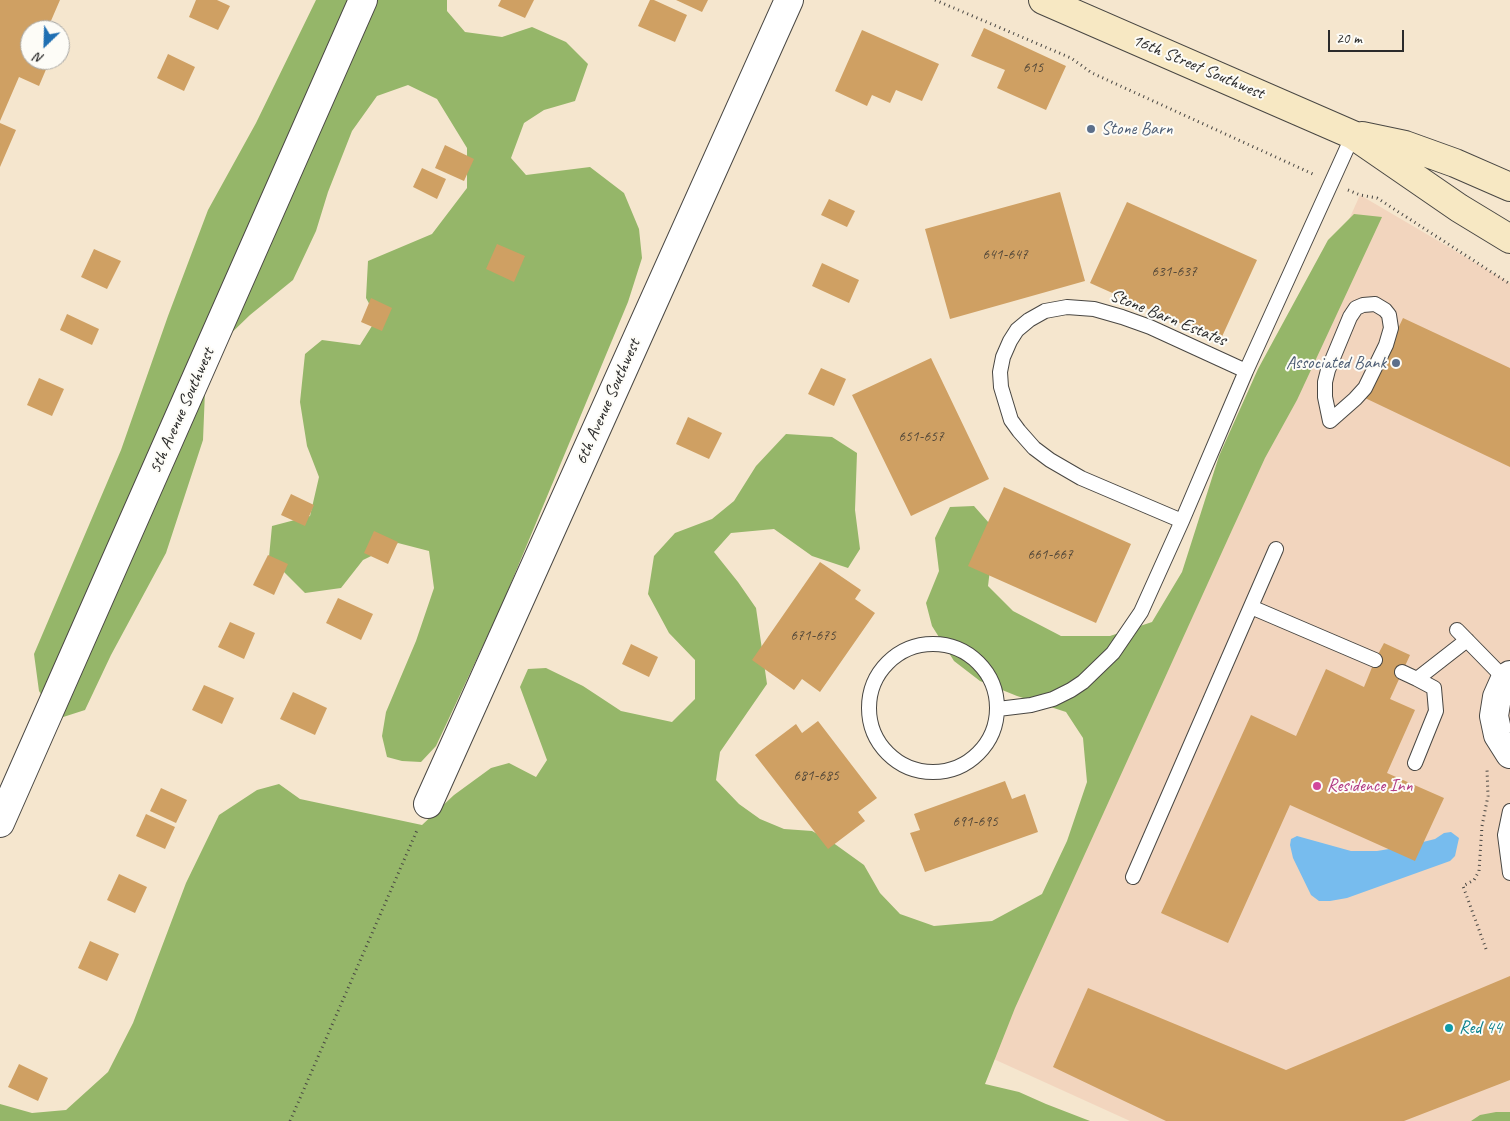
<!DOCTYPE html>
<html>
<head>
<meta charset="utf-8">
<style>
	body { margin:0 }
	#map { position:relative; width:1510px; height:1121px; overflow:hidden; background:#f5e6ce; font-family:Caveat,sans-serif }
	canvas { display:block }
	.north { position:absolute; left:20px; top:20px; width:50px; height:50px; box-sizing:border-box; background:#fdfcf7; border:1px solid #a9a8a5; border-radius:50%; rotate:204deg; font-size:14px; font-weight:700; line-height:20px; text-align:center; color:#2b2b2b }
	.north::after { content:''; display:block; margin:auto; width:18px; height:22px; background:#1f6fb2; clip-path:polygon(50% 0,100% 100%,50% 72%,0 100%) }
	.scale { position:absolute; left:1328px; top:30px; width:76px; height:22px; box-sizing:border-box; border:2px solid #2b2b2b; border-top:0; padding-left:6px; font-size:15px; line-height:18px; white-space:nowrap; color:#2b2b2b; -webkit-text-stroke:4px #fdfcf7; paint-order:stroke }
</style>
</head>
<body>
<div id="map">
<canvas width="1510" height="1121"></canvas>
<div class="north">N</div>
<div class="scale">20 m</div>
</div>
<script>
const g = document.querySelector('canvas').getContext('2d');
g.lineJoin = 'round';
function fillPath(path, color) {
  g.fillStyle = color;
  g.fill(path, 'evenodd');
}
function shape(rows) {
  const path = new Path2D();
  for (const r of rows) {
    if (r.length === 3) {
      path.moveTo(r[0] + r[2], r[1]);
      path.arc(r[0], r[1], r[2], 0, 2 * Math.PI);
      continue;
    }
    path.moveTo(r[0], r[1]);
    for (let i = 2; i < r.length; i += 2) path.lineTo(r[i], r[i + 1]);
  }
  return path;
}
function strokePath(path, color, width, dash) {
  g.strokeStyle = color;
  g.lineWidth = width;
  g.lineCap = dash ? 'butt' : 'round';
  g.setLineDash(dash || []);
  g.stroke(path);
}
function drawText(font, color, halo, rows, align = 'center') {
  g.font = font + ' Caveat,sans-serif';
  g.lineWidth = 4;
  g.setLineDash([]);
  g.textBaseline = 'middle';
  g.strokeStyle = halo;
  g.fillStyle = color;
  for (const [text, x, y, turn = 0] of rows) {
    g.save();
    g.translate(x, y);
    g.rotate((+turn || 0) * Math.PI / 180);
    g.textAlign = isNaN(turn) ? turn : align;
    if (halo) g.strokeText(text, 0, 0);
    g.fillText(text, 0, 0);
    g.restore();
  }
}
fillPath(shape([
	[1360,195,1510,283,1510,1121,1130,1121,976,1051]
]), '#f2d5be');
fillPath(shape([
	[316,0,447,0,447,11,465,32,502,37,532,27,566,42,588,64,575,101,544,110,524,123,511,158,526,175,590,167,624,193,639,229,642,258,628,302,501,607,436,746,421,762,402,761,387,757,382,736,386,712,416,641,434,588,429,551,398,543,363,560,341,588,305,593,269,557,272,526,310,516,319,477,307,446,300,402,305,354,322,340,360,345,377,318,366,298,368,261,432,234,467,188,467,148,437,99,408,85,377,96,352,131,328,192,316,231,293,280,250,315,221,343,205,391,203,440,166,553,111,655,85,710,57,719,39,691,34,654,121,450,168,316,208,210,256,123],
	[1354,214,1382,217,1297,400,1265,458,1232,530,1015,1008,985,1084,1019,1092,1046,1104,1090,1121,0,1121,0,1104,32,1113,66,1110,108,1072,133,1023,186,883,219,815,257,790,279,784,300,799,422,825,454,795,491,768,509,763,536,777,547,760,520,687,528,669,546,668,583,686,621,711,672,722,695,699,695,660,669,633,648,594,654,556,675,533,712,519,734,501,756,466,786,434,832,437,857,453,855,510,860,549,848,568,812,556,774,529,731,533,714,552,738,582,756,608,767,684,720,752,716,780,739,804,760,819,784,829,812,831,832,842,864,865,880,893,900,914,934,926,992,921,1042,894,1067,841,1087,782,1083,738,1066,712,1017,696,980,681,954,661,932,626,926,603,939,571,935,538,950,507,974,506,989,523,992,553,988,586,1013,611,1061,636,1110,636,1152,622,1182,572,1219,456,1258,369,1328,240],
	[1496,1112,1510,1112,1510,1121,1471,1121,1480,1115]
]), '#95b669');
fillPath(shape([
	[1451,832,1459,838,1455,856,1450,861,1347,898,1330,901,1319,901,1311,895,1293,858,1290,845,1291,839,1297,836,1351,851,1377,851,1407,846,1435,839,1444,833]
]), '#77bcee');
fillPath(shape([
	[0,0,60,0,47,30,30,30,30,60,50,60,39,86,19,77,0,121],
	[196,0,217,0,230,6,218,30,189,17],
	[501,0,534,0,525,18,498,6],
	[650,0,654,0,687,15,675,42,638,26],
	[676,0,708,0,702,12],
	[984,28,1066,66,1046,110,997,88,1005,70,971,56],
	[862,30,939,64,922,101,896,90,890,103,872,95,867,106,835,91],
	[168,54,195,67,184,91,157,78],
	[0,123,16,130,0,167],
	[445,145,474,159,464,181,435,168],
	[422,168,446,179,437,199,413,187],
	[1060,192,1085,281,950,319,925,229],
	[829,199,855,211,847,227,821,215],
	[1127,202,1257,260,1220,341,1090,283],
	[497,244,525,256,514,282,486,269],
	[94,249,121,261,107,289,81,277],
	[822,263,859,280,849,303,812,286],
	[371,298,392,308,382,331,361,322],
	[67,314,99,329,92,345,60,330],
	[1403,318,1510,368,1510,467,1365,398],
	[931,358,989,479,911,516,852,395],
	[821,368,846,379,834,406,808,394],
	[39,378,64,389,52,416,27,405],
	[688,417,722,433,709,459,676,444],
	[1004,487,1131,544,1096,623,968,566],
	[291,494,314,505,305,526,281,515],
	[374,531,398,542,388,564,364,553],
	[268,555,288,564,274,595,253,585],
	[820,562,861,590,855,599,875,613,820,692,802,679,794,690,752,660],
	[338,598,373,614,361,640,326,623],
	[230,622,255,633,244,659,218,647],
	[1384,643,1410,655,1390,699,1415,710,1387,773,1444,798,1415,861,1290,805,1228,943,1161,913,1251,715,1296,736,1326,669,1364,687,1375,660],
	[631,644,658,657,649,677,622,664],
	[204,685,234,698,222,724,192,710],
	[293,692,327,708,315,735,280,719],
	[818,721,877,798,858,812,865,821,828,849,755,755,796,724,802,733],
	[1005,781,1012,799,1025,794,1038,832,925,872,910,833,920,830,914,814],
	[161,788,187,800,176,823,150,811],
	[146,814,175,827,165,849,136,836],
	[119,874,147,887,135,913,107,900],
	[90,941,119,954,107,981,78,968],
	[1510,976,1510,1080,1404,1121,1166,1121,1053,1067,1088,988,1286,1070],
	[19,1064,48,1078,38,1101,8,1087]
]), '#cfa063');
const service = shape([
	[1375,304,1385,310,1389,315,1391,328,1386,345,1365,388,1355,399,1330,421,1325,397,1325,382,1328,370,1350,317,1356,308,1363,305,1375,304],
	[1182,521,1081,478,1050,460,1034,448,1019,431,1011,420,1001,387,1000,372,1003,357,1010,341,1017,330,1029,320,1045,311,1067,307,1094,309,1122,317,1150,327,1246,371],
	[1251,607,1375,660],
	[1457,630,1505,679],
	[933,708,64],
	[1402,672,1417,679,1467,640],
	[998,709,1031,705,1053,699,1071,690,1083,682,1113,653,1141,612,1182,521,1246,371,1353,135],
	[1415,763,1436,711,1434,688,1417,679],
	[1510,811,1505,835,1510,873],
	[1133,877,1276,549]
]);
const minor = shape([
	[1510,675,1505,679,1497,697,1494,716,1498,735,1510,754],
	[428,804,789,0],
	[0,823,363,0]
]);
const secondary = shape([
	[1043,0,1353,135,1459,208,1510,239],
	[1362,136,1405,145,1455,163,1510,187]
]);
strokePath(service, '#494743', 16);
strokePath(minor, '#494743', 30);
strokePath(secondary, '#494743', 30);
strokePath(shape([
	[935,0,1071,58,1092,73,1315,175],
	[1348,190,1360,195,1377,198,1510,284],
	[1486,949,1463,886,1474,880,1479,871,1482,826,1488,796,1487,769],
	[290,1121,418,828]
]), '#494743', 3, [1, 4]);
strokePath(service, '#fff', 14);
strokePath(minor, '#fff', 28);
strokePath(secondary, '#f7e8c3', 28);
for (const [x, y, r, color] of [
	[1091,129,5,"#5c6f8a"],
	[1396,363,5,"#5c6f8a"],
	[1317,786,5,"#d1479c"],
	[1449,1028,5,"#0f9aa8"]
]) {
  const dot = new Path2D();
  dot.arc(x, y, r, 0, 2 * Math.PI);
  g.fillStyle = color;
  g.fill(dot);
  strokePath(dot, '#fdfcf7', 2);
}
drawText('15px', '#544839', null, [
	["615",1033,68],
	["641-647",1005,255],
	["631-637",1174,272],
	["651-657",921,437],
	["661-667",1050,555],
	["671-675",813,636],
	["681-685",816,776],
	["691-695",975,822]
]);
drawText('18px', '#2b2b2b', '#fdfcf7', [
	["16th Street Southwest",1198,67,23],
	["Stone Barn Estates",1168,318,22],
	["6th Avenue Southwest",608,402,-66],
	["5th Avenue Southwest",182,411,-66]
]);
drawText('18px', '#4e5e75', '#fdfcf7', [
	["Stone Barn",1101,129],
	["Associated Bank",1386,363,"right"]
], 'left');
drawText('18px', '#b23c85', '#fdfcf7', [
	["Residence Inn",1327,786]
], 'left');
drawText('18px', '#0d838f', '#fdfcf7', [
	["Red 44",1459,1028]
], 'left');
</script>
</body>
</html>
